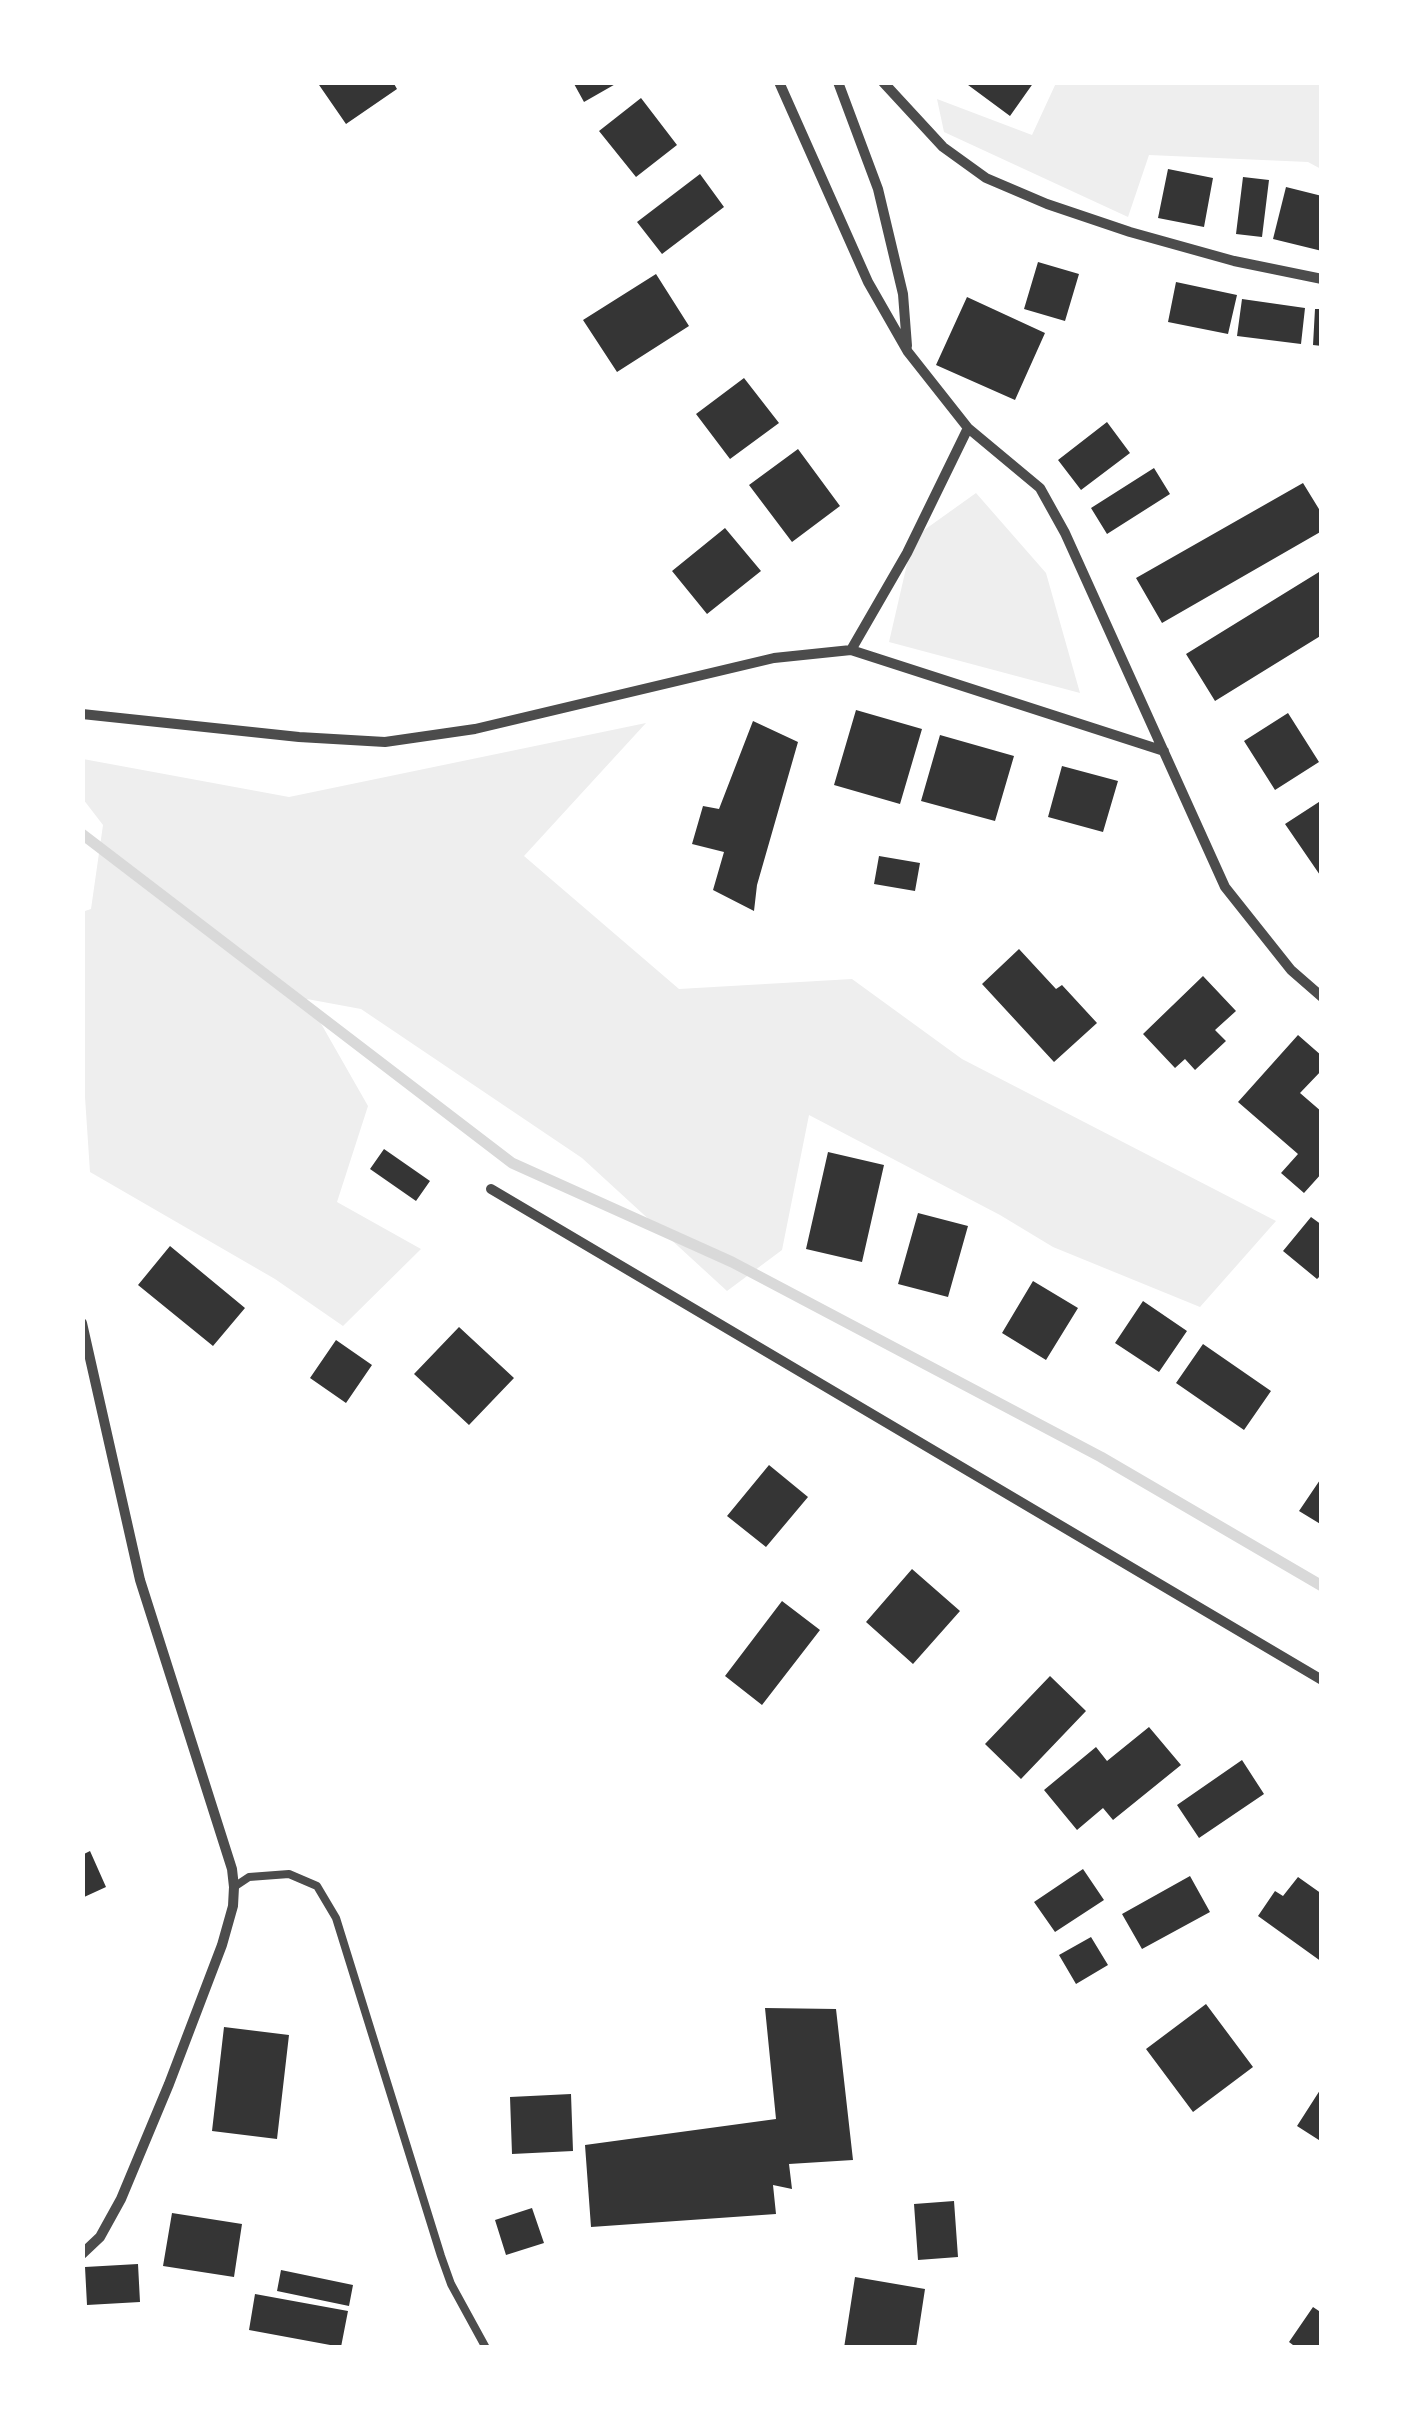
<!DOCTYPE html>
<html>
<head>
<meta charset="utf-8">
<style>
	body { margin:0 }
	#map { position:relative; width:1404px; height:2430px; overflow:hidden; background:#fff; font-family:Rubik,sans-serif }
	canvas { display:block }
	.frame { position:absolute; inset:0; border:85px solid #fff; pointer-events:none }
</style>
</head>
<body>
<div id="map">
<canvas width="1404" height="2430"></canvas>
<div class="frame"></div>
</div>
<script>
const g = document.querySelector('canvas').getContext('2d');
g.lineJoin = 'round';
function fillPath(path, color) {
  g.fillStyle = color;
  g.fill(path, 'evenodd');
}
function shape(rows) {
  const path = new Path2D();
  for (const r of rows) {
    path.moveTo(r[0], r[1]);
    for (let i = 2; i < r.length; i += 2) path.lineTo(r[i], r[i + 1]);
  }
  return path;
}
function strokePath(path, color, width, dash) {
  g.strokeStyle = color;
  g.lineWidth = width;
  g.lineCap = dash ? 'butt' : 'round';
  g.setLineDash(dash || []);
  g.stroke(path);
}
fillPath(shape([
	[1056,83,1321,83,1321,169,1308,162,1149,155,1128,217,944,132,937,99,1032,135],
	[976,493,1046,573,1080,693,889,642,913,538],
	[646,723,524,856,679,989,852,979,962,1059,1276,1221,1200,1307,1053,1247,1000,1215,809,1115,782,1250,727,1291,582,1158,361,1009,307,999,368,1106,337,1202,421,1249,343,1326,275,1279,90,1172,82,1052,82,912,91,909,103,825,83,799,83,759,289,797]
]), '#eee');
strokePath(shape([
	[82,834,512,1163,732,1262,1101,1457,1322,1586]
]), '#d9d9d9', 11);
fillPath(shape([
	[317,82,393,82,397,89,346,124],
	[573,82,619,82,584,102],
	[964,82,1034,82,1010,116],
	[641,98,677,145,636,177,599,131],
	[1168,169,1213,178,1204,227,1158,218],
	[700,174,724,207,662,254,637,222],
	[1243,177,1269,180,1262,237,1236,234],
	[1286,187,1322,196,1322,251,1273,239],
	[1038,262,1079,274,1065,321,1024,309],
	[656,274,689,326,617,372,583,320],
	[1176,282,1237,295,1228,334,1168,322],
	[967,297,1045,333,1015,400,936,365],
	[1242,299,1305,308,1301,344,1237,336],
	[1315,309,1322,309,1322,346,1313,345],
	[744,378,779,423,730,459,696,414],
	[1107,422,1130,453,1081,490,1058,460],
	[798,449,840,506,792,542,749,485],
	[1154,468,1170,494,1107,534,1091,508],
	[1303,483,1322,514,1322,531,1162,623,1136,578],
	[725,528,761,571,707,614,672,571],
	[1319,572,1322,635,1215,701,1186,654],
	[856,710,922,729,900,804,834,785],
	[1288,713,1319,762,1275,790,1244,741],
	[753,721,798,742,757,885,754,911,713,890,724,852,692,844,703,806,719,809],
	[940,735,1014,756,995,821,921,801],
	[1062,766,1118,781,1103,832,1048,817],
	[1322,800,1322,878,1285,824],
	[879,856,920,863,915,891,874,884],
	[1019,949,1056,989,1062,985,1097,1023,1054,1062,982,984],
	[1203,976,1236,1011,1215,1030,1226,1041,1195,1070,1185,1059,1175,1068,1143,1034],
	[1298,1035,1322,1056,1322,1070,1300,1093,1322,1112,1322,1173,1304,1193,1281,1173,1298,1154,1238,1102],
	[384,1149,430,1181,416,1201,370,1169],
	[828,1152,884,1165,862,1262,806,1249],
	[918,1213,968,1226,948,1297,898,1284],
	[1311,1217,1322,1225,1322,1274,1317,1279,1283,1251],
	[170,1246,245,1308,213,1346,138,1285],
	[1033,1281,1078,1308,1046,1360,1002,1333],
	[1143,1301,1187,1331,1159,1372,1115,1343],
	[459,1327,514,1378,469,1425,414,1374],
	[336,1340,372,1365,346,1403,310,1378],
	[1203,1344,1271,1391,1244,1430,1176,1383],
	[769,1465,808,1497,766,1547,727,1516],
	[1322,1477,1322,1525,1299,1511],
	[912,1569,960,1611,913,1664,866,1622],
	[782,1601,820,1630,762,1705,725,1676],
	[1050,1676,1086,1711,1021,1779,985,1744],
	[1149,1727,1181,1765,1113,1820,1103,1808,1077,1830,1044,1790,1096,1747,1107,1761],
	[1242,1760,1264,1794,1199,1838,1177,1805],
	[90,1851,106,1887,82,1898,82,1855],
	[1083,1869,1104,1900,1055,1932,1034,1902],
	[1190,1876,1210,1912,1142,1949,1122,1914],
	[1298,1877,1322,1894,1322,1962,1258,1916,1275,1891,1283,1896],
	[1091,1937,1108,1965,1076,1984,1059,1955],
	[1206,2004,1253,2067,1193,2112,1146,2049],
	[765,2008,836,2009,853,2160,789,2164,792,2189,773,2185,776,2214,591,2227,585,2145,776,2119],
	[224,2027,289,2035,277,2139,212,2131],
	[1322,2087,1322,2142,1297,2126],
	[571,2094,573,2151,512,2154,510,2097],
	[954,2201,958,2257,918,2260,914,2204],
	[532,2208,544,2243,506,2255,495,2220],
	[172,2213,242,2224,234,2277,163,2266],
	[138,2264,140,2302,87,2305,85,2267],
	[281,2270,353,2285,349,2306,277,2291],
	[855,2277,925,2289,916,2348,844,2348],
	[255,2294,348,2311,341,2347,249,2330],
	[1313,2307,1322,2313,1322,2348,1297,2348,1289,2342]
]), '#353535');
strokePath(shape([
	[234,1887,249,1877,289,1874,317,1886,336,1918,441,2256,451,2284,486,2348]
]), '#4c4c4c', 8);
strokePath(shape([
	[779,82,868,282,908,352,968,428,1040,488,1065,533,1225,887,1291,970,1322,997],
	[838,82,878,189,903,294,907,346],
	[883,82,943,147,986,178,1047,204,1130,232,1234,261,1322,279],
	[851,650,907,553,968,428],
	[82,714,299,737,385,742,475,729,774,658,851,650,1164,751],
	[491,1189,1322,1680],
	[82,1323,140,1580,232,1869,234,1887,233,1906,222,1945,169,2084,121,2199,100,2237,82,2254]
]), '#4c4c4c', 10);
</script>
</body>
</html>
